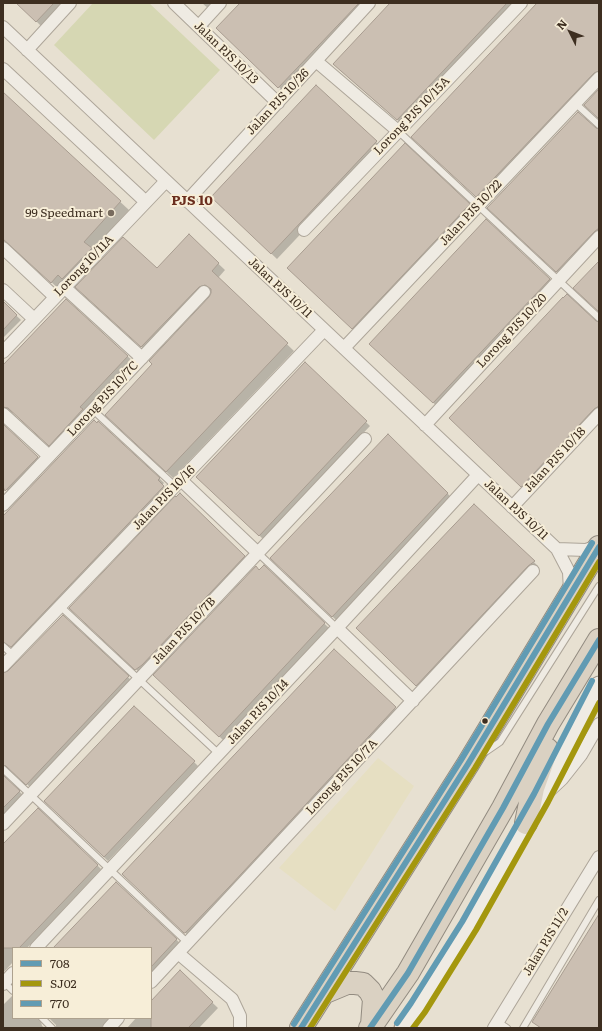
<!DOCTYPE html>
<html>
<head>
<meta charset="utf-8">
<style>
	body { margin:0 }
	#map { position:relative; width:602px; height:1031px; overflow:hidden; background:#e7e0d1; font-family:Literata,serif }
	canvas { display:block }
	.frame { position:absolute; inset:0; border:4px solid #3d2e20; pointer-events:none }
	.legend { position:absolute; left:12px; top:947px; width:140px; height:72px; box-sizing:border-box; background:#f7eed8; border:1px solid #ada18e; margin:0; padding:5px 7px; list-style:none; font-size:12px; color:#3d2e20 }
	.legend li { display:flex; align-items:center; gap:8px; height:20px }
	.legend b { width:20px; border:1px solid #ada18e }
	.north { position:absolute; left:550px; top:12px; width:40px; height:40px; -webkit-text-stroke:3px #f7eed8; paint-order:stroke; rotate:312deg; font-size:11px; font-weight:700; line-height:16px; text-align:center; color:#3d2e20 }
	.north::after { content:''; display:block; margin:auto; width:14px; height:18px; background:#3d2e20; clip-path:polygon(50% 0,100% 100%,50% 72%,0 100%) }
</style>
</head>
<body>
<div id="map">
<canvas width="602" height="1031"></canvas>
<div class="frame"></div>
<ul class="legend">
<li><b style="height:5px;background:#619bb3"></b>708</li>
<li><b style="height:5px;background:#a4970e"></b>SJ02</li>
<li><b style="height:5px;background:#619bb3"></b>770</li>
</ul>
<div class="north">N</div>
</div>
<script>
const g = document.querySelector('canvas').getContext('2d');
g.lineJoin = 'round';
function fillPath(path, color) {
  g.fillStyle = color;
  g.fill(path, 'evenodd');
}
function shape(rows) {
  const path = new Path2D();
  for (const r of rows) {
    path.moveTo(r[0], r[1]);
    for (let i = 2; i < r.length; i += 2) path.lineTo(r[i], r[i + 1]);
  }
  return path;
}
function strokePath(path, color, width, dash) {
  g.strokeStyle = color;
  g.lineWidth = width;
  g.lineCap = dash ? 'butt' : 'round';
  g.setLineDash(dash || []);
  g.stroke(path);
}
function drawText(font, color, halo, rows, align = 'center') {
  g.font = font + ' Literata,serif';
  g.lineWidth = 4;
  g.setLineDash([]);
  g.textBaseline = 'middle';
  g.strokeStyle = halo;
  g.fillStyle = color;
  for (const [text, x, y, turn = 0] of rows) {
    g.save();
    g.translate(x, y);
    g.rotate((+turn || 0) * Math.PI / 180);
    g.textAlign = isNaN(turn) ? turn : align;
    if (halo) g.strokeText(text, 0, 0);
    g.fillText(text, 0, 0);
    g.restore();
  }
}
fillPath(shape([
	[378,758,414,786,335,911,279,868]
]), '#e6dfc2');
fillPath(shape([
	[93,3,149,3,220,70,154,140,54,45]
]), '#d6d7b3');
fillPath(shape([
	[18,3,66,3,43,28],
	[202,3,215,3,209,9],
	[241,3,366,3,283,91,217,28],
	[391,3,519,3,403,125,340,70],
	[538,3,599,3,599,84,485,205,420,145],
	[3,94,129,210,92,250,60,290,3,238],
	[350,116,382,148,277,259,218,203],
	[596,129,599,130,599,244,565,280,496,216],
	[469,205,477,213,361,336,296,276],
	[189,236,225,270,218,278,294,351,173,478,112,421,154,364,210,298,212,291,205,293,148,353,83,293,157,269],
	[549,279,557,287,441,410,379,352],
	[3,303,21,320,3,338],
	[595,322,599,323,599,420,529,494,450,418],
	[127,356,133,361,55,450,14,413,7,412,3,414,3,366],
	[305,364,370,426,263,539,198,477],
	[99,423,160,479,164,483,162,485,168,491,15,650,9,645,4,647,3,650,3,520],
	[3,426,43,462,11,496,3,485],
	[388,435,452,498,336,620,272,558],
	[180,495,248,561,140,673,74,612],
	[474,505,538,566,532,570,421,689,357,628],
	[264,566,329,628,223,740,155,675],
	[63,616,132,681,31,788,11,769,7,768,3,772,3,674,9,672],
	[334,650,399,712,190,937,124,875],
	[194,762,198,766,108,861,45,801],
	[3,776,23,795,3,817],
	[3,846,97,865,101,869,27,948,13,948,13,962,3,973],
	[116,883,181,944,151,975,151,948,55,948],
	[180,972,218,1008,199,1028,127,1028,136,1018,151,1018,151,1002],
	[12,996,13,996,13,1018,44,1018,41,1021,42,1026,45,1028,3,1028,3,1005],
	[49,1018,111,1018,101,1028,56,1028,56,1025]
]), '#0003');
const building = shape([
	[16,3,54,3,36,22,16,3],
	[240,3,359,3,278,88,216,28,240,3],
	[390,3,507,3,397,120,333,64,390,3],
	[537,3,599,3,599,71,594,73,476,197,411,137,537,3],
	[316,85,377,141,271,254,211,197,316,85],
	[599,89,599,119,584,105,599,89],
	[3,92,121,201,84,242,92,248,62,279,58,275,51,283,3,239,3,92],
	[578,112,596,128,599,129,599,228,594,232,556,272,487,208,578,112],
	[405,143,470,204,352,329,287,268,405,143],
	[486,219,550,279,433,403,369,344,486,219],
	[189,234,219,263,212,271,288,343,166,472,105,415,152,364,149,361,209,297,211,293,211,289,205,285,199,287,141,347,75,287,123,237,157,268,189,234],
	[599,261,599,312,573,288,599,261],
	[567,294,596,321,599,322,599,406,594,409,521,487,449,418,563,297,563,298,567,294],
	[66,299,128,356,80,407,83,409,49,446,8,408,3,407,3,365,66,299],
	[3,301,17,315,3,330,3,301],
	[305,362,367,421,259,536,196,477,305,362],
	[94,420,97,423,98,421,160,478,158,480,164,486,11,647,3,642,3,516,94,420],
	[3,424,38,457,5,491,3,487,3,424],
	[388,434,448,493,332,617,270,558,388,434],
	[180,493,245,556,142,665,135,670,69,608,175,496,176,497,180,493],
	[474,504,535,561,528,566,416,686,356,628,474,504],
	[264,565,325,623,219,737,153,675,256,566,259,570,264,565],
	[63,615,129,676,26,785,6,766,3,765,3,673,8,671,63,615],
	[334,649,396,707,230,886,185,933,184,933,122,874,334,649],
	[134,706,195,761,104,857,44,801,134,706],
	[3,775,20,791,3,808,3,775],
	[38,808,98,865,19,948,3,948,3,844,38,808],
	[116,882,177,939,151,967,151,948,53,948,116,882],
	[599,914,599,1028,541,1028,532,1022,599,914],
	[180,970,213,1002,188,1028,151,1028,151,1001,180,970]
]);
fillPath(building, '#cbbfb2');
strokePath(building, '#a89c90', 1);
const lane = shape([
	[575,103,599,125],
	[398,131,599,318],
	[93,410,175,486],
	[258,553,337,628],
	[60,606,218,753],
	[3,646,13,655],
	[484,753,500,742,599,586],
	[3,769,188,943],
	[3,981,13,991],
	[42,1018,52,1028],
	[498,1022,507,1028],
	[523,1028,599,900]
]);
const street = shape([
	[174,3,278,103],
	[199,26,220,3],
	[3,27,557,549,569,572,570,592],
	[27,50,70,3],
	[316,61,398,131],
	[3,69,146,202],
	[187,201,369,3],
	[304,230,521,3],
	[3,248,55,297],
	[64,287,142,358],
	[3,290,34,319],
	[344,348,599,78],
	[3,352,166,181],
	[3,414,49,456],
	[425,425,599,237],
	[181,480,258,553],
	[3,505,204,292],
	[512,507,599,414],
	[557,549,586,550,599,545],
	[337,628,413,701],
	[3,666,324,330],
	[547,793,562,779,581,755,599,724],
	[3,824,365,439],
	[36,948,337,628,478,475],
	[178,953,232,999,240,1016,240,1028],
	[151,982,533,571],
	[3,984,13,973],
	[109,1028,118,1018],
	[494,1028,599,857]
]);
const secondary = shape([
	[403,1028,418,1008,469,926,541,798,599,685]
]);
const highway = shape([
	[526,823,533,788,547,749],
	[323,993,347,983,355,983,363,984,370,991,374,999,372,1025],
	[301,1028,468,764,599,547],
	[370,1028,408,973,503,808,548,724,599,640]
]);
strokePath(lane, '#ada599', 8);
strokePath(street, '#ada599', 14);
strokePath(secondary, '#9c958a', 19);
strokePath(highway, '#928b80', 24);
strokePath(lane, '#efebe3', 6);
strokePath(street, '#efebe3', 12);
strokePath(secondary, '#efebe3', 17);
strokePath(highway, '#dad1c2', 22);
strokePath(shape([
	[301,1028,468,764,599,547],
	[370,1028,408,973,503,808,548,724,599,640]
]), '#619bb3', 6);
strokePath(shape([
	[310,1028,475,768,599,562],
	[413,1028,425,1012,476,930,548,802,599,703]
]), '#a4970e', 6);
strokePath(shape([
	[397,1023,411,1003,462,922,534,794,592,681],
	[294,1024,461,760,592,543]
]), '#619bb3', 6);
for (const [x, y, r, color] of [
	[111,213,4,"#786c5e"],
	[485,721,3.5,"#3d2e20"]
]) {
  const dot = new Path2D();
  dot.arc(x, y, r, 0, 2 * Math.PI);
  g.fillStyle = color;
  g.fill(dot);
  strokePath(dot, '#f7eed8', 1.5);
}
drawText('12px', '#3d2e20', '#f7eed8', [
	["Jalan PJS 10/13",226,53,44],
	["Jalan PJS 10/26",278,102,-47],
	["Lorong PJS 10/15A",412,116,-46],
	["Jalan PJS 10/22",471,213,-47],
	["Lorong 10/11A",84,266,-46],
	["Jalan PJS 10/11",280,288,43],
	["Lorong PJS 10/20",512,331,-47],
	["Lorong PJS 10/7C",103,399,-47],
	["Jalan PJS 10/18",555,460,-47],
	["Jalan PJS 10/16",164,498,-46],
	["Jalan PJS 10/11",516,510,43],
	["Jalan PJS 10/7B",184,631,-47],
	["Jalan PJS 10/14",258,712,-47],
	["Lorong PJS 10/7A",342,777,-47],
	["Jalan PJS 11/2",546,942,-59]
]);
drawText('12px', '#3d2e20', '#f7eed8', [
	["99 Speedmart",103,213]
], 'right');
drawText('bold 14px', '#6b2e1e', '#f7eed8', [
	["PJS 10",192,201]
]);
</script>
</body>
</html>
